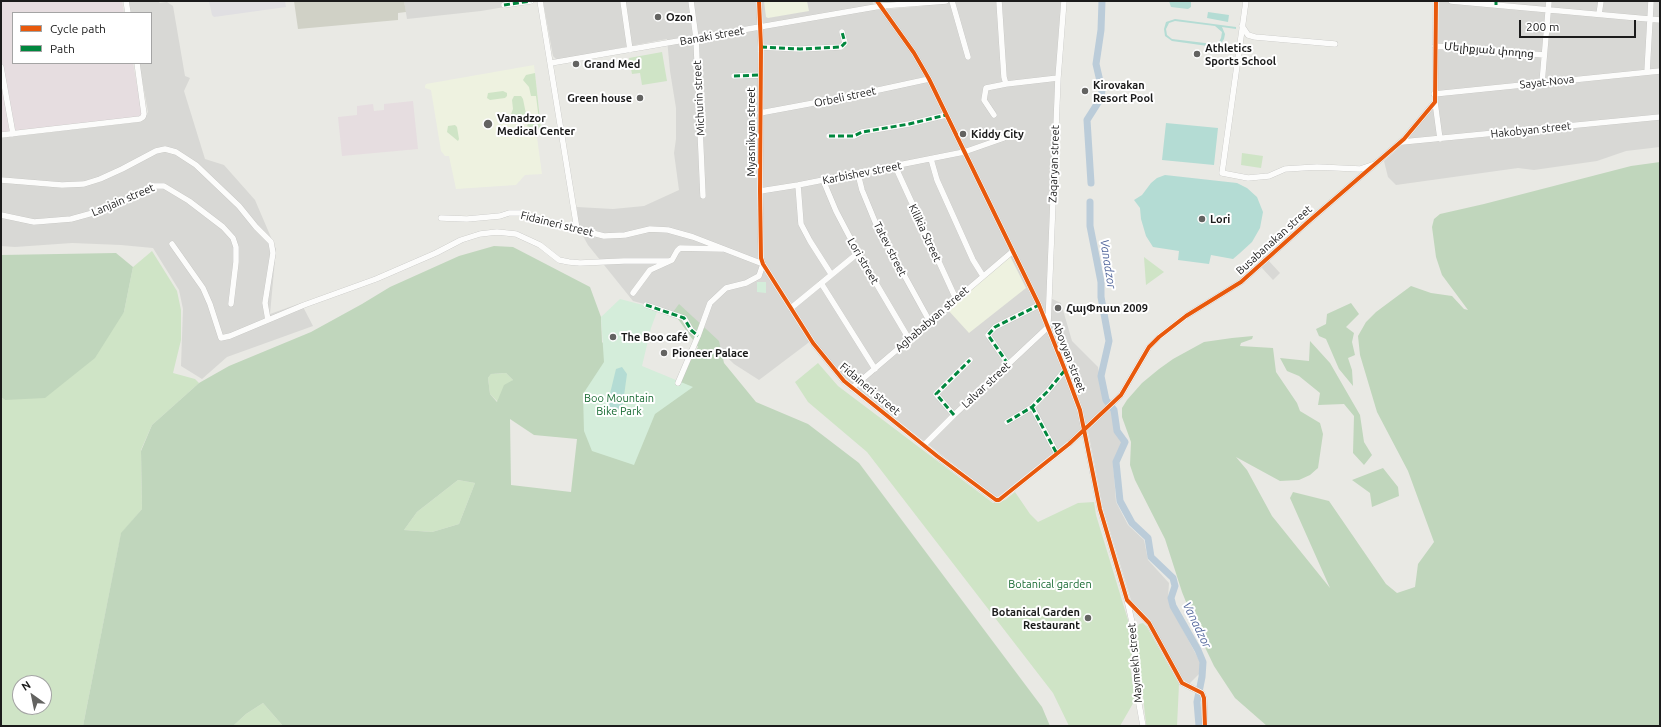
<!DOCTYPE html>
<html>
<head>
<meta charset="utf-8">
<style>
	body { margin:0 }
	#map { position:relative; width:1661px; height:727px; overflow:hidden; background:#e9e9e4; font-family:Ubuntu,sans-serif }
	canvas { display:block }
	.frame { position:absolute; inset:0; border:2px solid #1b1b1b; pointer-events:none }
	.legend { position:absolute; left:12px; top:12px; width:140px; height:52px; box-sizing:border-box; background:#fff; border:1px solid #a4a4a4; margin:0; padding:5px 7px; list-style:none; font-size:12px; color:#1b1b1b }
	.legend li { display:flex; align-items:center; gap:8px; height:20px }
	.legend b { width:20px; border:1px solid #a4a4a4 }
	.north { position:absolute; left:12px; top:675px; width:40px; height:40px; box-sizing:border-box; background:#fff; border:1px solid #a4a4a4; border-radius:50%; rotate:327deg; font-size:11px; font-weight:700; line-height:16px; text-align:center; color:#1b1b1b }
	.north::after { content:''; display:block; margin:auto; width:14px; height:18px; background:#636361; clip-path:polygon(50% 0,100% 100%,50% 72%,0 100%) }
	.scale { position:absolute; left:1519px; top:20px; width:117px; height:18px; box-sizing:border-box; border:2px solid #1b1b1b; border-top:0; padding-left:5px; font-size:12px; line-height:14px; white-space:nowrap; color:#1b1b1b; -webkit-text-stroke:3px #fff; paint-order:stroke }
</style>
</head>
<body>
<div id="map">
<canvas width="1661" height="727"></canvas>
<div class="frame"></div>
<ul class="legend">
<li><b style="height:5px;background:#e8590c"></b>Cycle path</li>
<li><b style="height:5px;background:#00873e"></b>Path</li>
</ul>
<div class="north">N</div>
<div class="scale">200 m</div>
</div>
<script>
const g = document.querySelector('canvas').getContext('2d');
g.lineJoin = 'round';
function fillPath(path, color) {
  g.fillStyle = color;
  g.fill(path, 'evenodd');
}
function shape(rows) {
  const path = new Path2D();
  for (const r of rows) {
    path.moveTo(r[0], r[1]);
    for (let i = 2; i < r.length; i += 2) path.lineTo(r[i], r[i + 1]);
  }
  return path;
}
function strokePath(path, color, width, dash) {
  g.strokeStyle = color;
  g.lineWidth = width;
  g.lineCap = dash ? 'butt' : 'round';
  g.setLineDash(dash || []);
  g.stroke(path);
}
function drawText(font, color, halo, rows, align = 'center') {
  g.font = font + ' Ubuntu,"Noto Sans Armenian",sans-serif';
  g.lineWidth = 4;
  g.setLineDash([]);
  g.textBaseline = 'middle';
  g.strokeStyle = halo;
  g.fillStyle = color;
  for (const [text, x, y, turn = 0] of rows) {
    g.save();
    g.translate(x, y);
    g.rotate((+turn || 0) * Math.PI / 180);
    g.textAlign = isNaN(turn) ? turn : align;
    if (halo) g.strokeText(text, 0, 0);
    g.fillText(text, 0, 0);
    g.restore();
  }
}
fillPath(shape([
	[128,1,158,1,160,3,167,2,173,6,185,76,190,78,184,91,205,159,224,165,255,200,276,249,270,314,301,303,313,326,227,357,202,379,181,366,183,309,179,290,153,248,121,245,72,243,15,247,1,246,1,138,139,122,144,118,148,112,139,63,151,63,151,13,130,13],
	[404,1,535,1,534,2,481,11,407,19],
	[543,1,872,1,877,10,923,6,923,1,1062,1,1048,297,1061,303,1072,341,1098,367,1104,400,1113,412,1116,432,1122,443,1113,462,1116,502,1128,525,1144,540,1148,560,1169,583,1168,597,1170,605,1200,662,1200,673,1189,684,1177,674,1151,626,1131,600,1103,508,1088,431,1080,432,1001,496,996,497,845,380,812,340,759,380,734,364,686,317,659,308,633,301,588,245,578,227,577,207,613,209,644,206,679,190,674,153,676,139,676,108,670,71,667,39,557,60,553,56],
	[1438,1,1660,1,1660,147,1626,151,1597,161,1534,170,1518,168,1396,185,1388,177,1384,161,1402,145,1437,103],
	[1268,260,1280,273,1273,280,1261,267]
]), '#d8d8d5');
fillPath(shape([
	[1,1,122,1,124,13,13,13,13,63,133,63,142,113,139,118,1,133],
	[413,101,418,149,342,156,338,117,357,115,357,106,373,104,374,111,384,110,384,104]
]), '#e6dde0');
fillPath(shape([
	[764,1,807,1,809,11,768,18,766,17],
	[534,65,540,119,541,129,536,130,542,174,525,175,516,185,456,189,449,156,445,156,441,151,431,90,425,88,425,86,426,84],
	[1010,256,1026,288,969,333,948,310]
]), '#eef2e0');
fillPath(shape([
	[294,1,404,1,406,12,398,13,398,20,298,29]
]), '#d0d1c6');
fillPath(shape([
	[662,52,667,81,642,85,640,73,632,74,629,58],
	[535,73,541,129,536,130,527,126,529,122,539,120,536,96,531,96,529,87,523,80,526,75],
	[503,91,507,93,507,96,505,98,490,100,487,98,488,93],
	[514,96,521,96,523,99,526,114,522,123,517,120,518,117,511,114,513,109,512,100],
	[455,125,457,127,459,139,458,141,447,132,448,126],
	[1242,153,1263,156,1261,168,1241,165],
	[152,251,177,291,181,310,181,340,173,373,195,379,199,383,152,425,141,450,142,509,121,534,83,726,1,726,1,397,5,400,124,312,133,267],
	[20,683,44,683,44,707,20,707],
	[1144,257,1164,272,1146,285],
	[818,363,838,386,993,503,1005,500,1015,492,1030,514,1038,522,1078,503,1094,502,1096,515,1128,620,1132,654,1129,659,1135,700,1120,726,1069,726,1053,693,867,452,808,402,795,382],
	[506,373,513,380,498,402,490,394,488,378,491,374],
	[458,480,475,483,459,524,432,532,404,530,417,512],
	[1143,623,1147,627,1179,684,1177,726,1147,726,1146,724,1136,631,1139,624],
	[263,703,283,726,233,726,246,714]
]), '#cfe4c6');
fillPath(shape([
	[1660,162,1660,726,1267,726,1235,698,1214,666,1201,639,1182,592,1165,539,1135,480,1130,465,1131,442,1122,417,1122,408,1127,400,1142,383,1159,369,1173,359,1204,342,1232,338,1253,336,1252,339,1241,343,1240,346,1273,348,1276,372,1297,403,1300,411,1320,423,1323,434,1318,468,1310,475,1299,480,1280,481,1236,457,1247,470,1272,516,1330,588,1290,498,1293,492,1329,501,1386,584,1397,593,1415,587,1418,564,1434,542,1408,471,1377,412,1360,355,1358,336,1366,322,1376,312,1411,286,1431,293,1452,296,1464,309,1468,310,1442,275,1436,257,1432,227,1434,219,1440,214,1484,204,1631,166],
	[494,246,513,247,590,287,601,317,602,342,637,376,674,385,698,347,673,312,679,304,719,341,724,363,756,402,808,424,859,463,1042,707,1050,726,283,726,263,703,246,714,233,726,83,726,121,533,142,509,141,451,152,425,199,383,229,366,311,332,362,304,390,287,459,256],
	[506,373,513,380,504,385,497,402,490,394,488,378,491,374],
	[510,419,534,435,577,439,571,492,511,485],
	[458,480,475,483,459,524,432,532,404,530,417,512],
	[116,253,133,267,124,312,95,358,45,398,5,400,1,397,1,255],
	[1351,303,1359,314,1346,327,1354,333,1352,342,1355,355,1348,358,1352,370,1353,386,1339,369,1326,339,1319,336,1316,329,1326,324,1327,314],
	[1310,341,1330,363,1360,415,1364,442,1372,455,1364,465,1353,453,1354,416,1344,404,1318,405,1320,393,1299,376,1287,371,1280,358,1309,361],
	[1383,468,1398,487,1399,496,1372,507,1370,493,1352,480]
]), '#c0d6bc');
fillPath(shape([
	[757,282,766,282,766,293,757,292],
	[620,299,658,309,651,328,642,366,693,387,655,414,634,465,592,451,584,431,583,394,604,362,601,317]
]), '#d4edda');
fillPath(shape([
	[1169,1,1191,1,1191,7,1188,9,1171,7],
	[1208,12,1229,15,1228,22,1207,18],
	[1175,19,1236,27,1236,29,1222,27,1225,34,1224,39,1220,45,1215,47,1172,41,1165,36,1164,29,1166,22],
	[1175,21,1215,26,1222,32,1221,38,1219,42,1213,44,1172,39,1167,35,1166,29,1169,23],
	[1166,123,1218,128,1214,165,1162,160],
	[1165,175,1237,183,1247,188,1257,197,1263,212,1260,228,1252,242,1240,253,1233,259,1211,255,1209,264,1178,260,1179,251,1153,247,1146,236,1141,219,1140,208,1134,200,1142,195,1151,183,1157,178],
	[622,367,627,374,623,403,613,416,606,410,616,369]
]), '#b4dcd4');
fillPath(shape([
	[209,1,285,1,286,7,214,17,212,15]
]), '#e0dfe2');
strokePath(shape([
	[1091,183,1087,120,1101,98,1102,90,1096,64,1101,30,1102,1],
	[1090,202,1090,226,1101,282,1101,297,1109,341,1101,376,1106,400,1114,410,1117,431,1125,442,1116,462,1120,501,1132,523,1148,538,1151,557,1173,578,1175,586,1171,598,1173,606,1198,650,1203,662,1202,677,1197,702,1199,726]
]), '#bbccd9', 7);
const minor = shape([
	[126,1,128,13],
	[540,1,577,229],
	[623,1,630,50],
	[691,1,696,38,703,196],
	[759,1,761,47,760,191,761,258,763,264,813,343,844,381,937,456,996,500,999,500,1069,444,1121,395,1149,347,1159,337,1186,316,1241,282,1308,222,1404,139,1435,102,1436,1],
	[877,1,914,53,929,79,1039,305,1065,370,1080,410,1100,509,1127,600,1149,623,1182,683,1202,693,1204,698,1205,726],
	[952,1,968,57],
	[999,1,1004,77,1006,84],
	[1246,1,1222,173,1248,178,1269,176,1285,169,1317,167,1360,169,1375,164],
	[1451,1,1660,20],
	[504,5,531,1],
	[1599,14,1601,1],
	[1242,26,1248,35,1255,37,1335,44],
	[1435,46,1544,55],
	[761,47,800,49,841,47,845,43,842,32],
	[551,63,881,6,946,1],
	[1,67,13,134],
	[1647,72,1651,1],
	[734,76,759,75],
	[1542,83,1549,1],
	[1434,94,1660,71],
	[1435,102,1440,139],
	[760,113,846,97,929,79],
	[994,115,984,100,986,88,1006,84,1058,78],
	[1,135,140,119,143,117,144,114,137,63],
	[829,136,854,136,862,132,909,124,946,115],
	[1402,142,1660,117],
	[931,159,937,180,973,260,983,276],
	[895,166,956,299],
	[858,174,862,190,876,224,930,322],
	[1,180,62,185,84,184,100,179,122,169,156,151,165,149,176,152,196,165,239,206,256,227,271,242,273,253,265,303,268,320],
	[823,180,836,211,857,251,909,339],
	[798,185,801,224,810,241,831,274],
	[760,191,798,185,964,152,1004,138],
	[1,215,34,222,71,219,100,211,136,196,153,186,164,186,189,201,223,227,233,238,236,247,236,262,231,304],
	[441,218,467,219,500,216,509,213,524,213,554,225,577,229,604,236,625,235,650,229,668,230,693,237,763,264],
	[172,244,203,288,210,304,221,338,230,336,304,305,376,279,436,253,461,240,480,234,497,232,516,234,540,245,559,260,569,262,580,263,624,261,669,261],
	[821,283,875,369],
	[633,293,650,270,672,260,677,251,680,248,722,249],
	[646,305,684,318,691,330,698,336],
	[791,308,858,253],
	[1048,324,1058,78,1064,1],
	[1008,364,988,335,995,327,1039,305],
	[678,383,698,336,710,303,726,288,746,283,759,276,763,264],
	[852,388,1013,251],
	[1032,407,1057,454],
	[954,415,936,394,970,360],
	[1007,422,1032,407,1047,392,1065,370],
	[924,445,954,415,1048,327],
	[1127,600,1132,622,1139,704,1143,726]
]);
strokePath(minor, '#bfbfbc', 6);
strokePath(minor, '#fcfcfb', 5.5);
strokePath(shape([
	[504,5,531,1],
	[1496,5,1496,1],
	[761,47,800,49,841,47,845,43,842,32],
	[734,76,759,75],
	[829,136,854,136,862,132,909,124,946,115],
	[646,305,684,318,691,330,698,336],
	[1008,364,988,335,995,327,1039,305],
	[1032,407,1057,454],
	[954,415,936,394,970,360],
	[1007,422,1032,407,1047,392,1065,370]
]), '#00873e', 3, [6, 3]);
strokePath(shape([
	[759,1,761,47,760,191,761,258,763,264,813,343,844,381,937,456,996,500,999,500,1069,444,1121,395,1149,347,1159,337,1186,316,1241,282,1308,222,1404,139,1435,102,1436,1],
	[877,1,914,53,929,79,1039,305,1065,370,1080,410,1100,509,1127,600,1149,623,1182,683,1202,693,1204,698,1205,726]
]), '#e8590c', 4);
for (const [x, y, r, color] of [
	[658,17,4,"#636361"],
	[1197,54,4,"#636361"],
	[576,64,4,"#636361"],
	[1085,91,4,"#636361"],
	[640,98,4,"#636361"],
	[488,124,5,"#636361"],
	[963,134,4,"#636361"],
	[1202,219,4,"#636361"],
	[1058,308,4,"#636361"],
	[613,337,4,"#636361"],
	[664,353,4,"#636361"],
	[1088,618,4,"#636361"]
]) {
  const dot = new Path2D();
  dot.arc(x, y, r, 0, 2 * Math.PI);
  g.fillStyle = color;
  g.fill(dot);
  strokePath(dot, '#fff', 1.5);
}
drawText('bold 11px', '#1b1b1b', '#fff', [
	["Ozon",666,17],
	["Athletics",1205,48],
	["Sports School",1205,61],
	["Grand Med",584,64],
	["Kirovakan",1093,85],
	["Resort Pool",1093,98],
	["Green house",632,98,"right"],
	["Vanadzor",497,118],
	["Medical Center",497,131],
	["Kiddy City",971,134],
	["Lori",1210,219],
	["ՀայՓոստ 2009",1066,308],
	["The Boo café",621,337],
	["Pioneer Palace",672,353],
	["Botanical Garden",1080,612,"right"],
	["Restaurant",1080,625,"right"]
], 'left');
drawText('11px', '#1b1b1b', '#fff', [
	["Banaki street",712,36,-10],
	["Մելիքյան փողոց",1489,50,5],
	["Sayat-Nova",1547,82,-6],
	["Orbeli street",845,97,-12],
	["Michurin street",699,98,-93],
	["Hakobyan street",1531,130,-6],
	["Myasnikyan street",751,132,-90],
	["Zaqaryan street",1054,164,-88],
	["Karbishev street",862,173,-11],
	["Lanjain street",123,200,-23],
	["Fidaineri street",557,224,14],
	["Kilikia Street",925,233,65],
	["Busabanakan street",1274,240,-42],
	["Tatev street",890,249,63],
	["Lori street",863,261,60],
	["Aghababyan street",932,319,-41],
	["Abovyan street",1069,357,69],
	["Lalvar street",986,385,-43],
	["Fidaineri street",870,389,40],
	["Maymekh street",1135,663,-95]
]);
drawText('11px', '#186a32', '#fff', [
	["Boo Mountain",619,398],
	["Bike Park",619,411],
	["Botanical garden",1050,584]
]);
drawText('italic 12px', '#54689d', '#fff', [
	["Vanadzor",1108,264,81],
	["Vanadzor",1197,625,64]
]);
</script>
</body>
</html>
